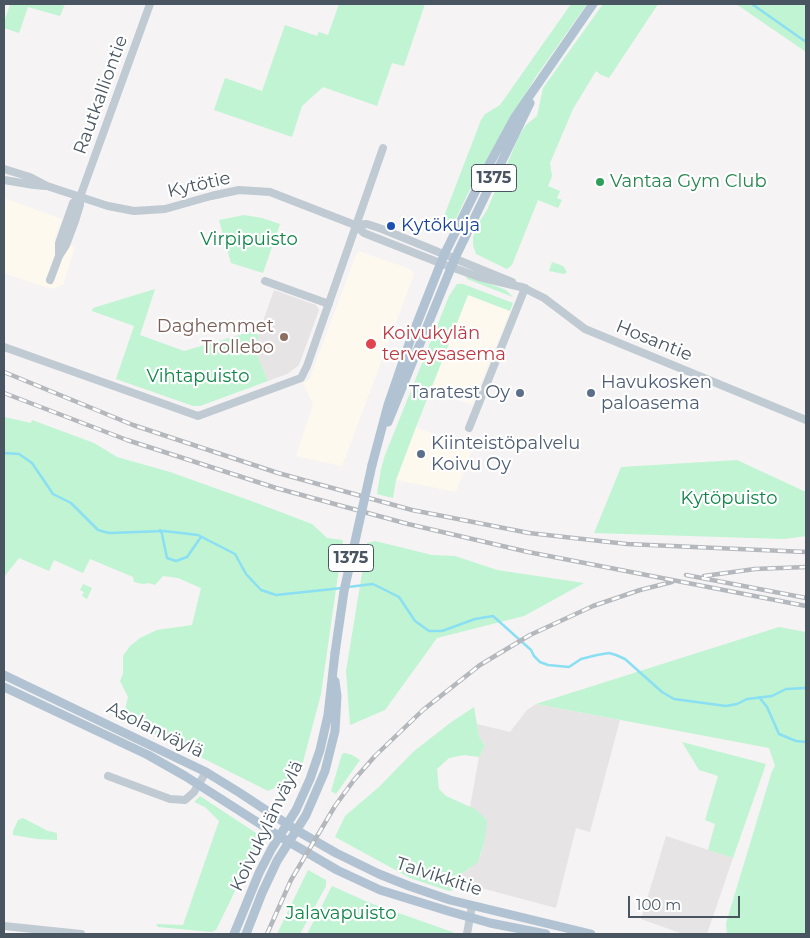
<!DOCTYPE html>
<html>
<head>
<meta charset="utf-8">
<style>
	body { margin:0 }
	#map { position:relative; width:810px; height:938px; overflow:hidden; background:#f5f3f3; font-family:Montserrat,sans-serif }
	canvas { display:block }
	.frame { position:absolute; inset:0; border:5px solid #495662; pointer-events:none }
	.scale { position:absolute; left:628px; top:896px; width:112px; height:22px; box-sizing:border-box; border:2px solid #495662; border-top:0; padding-left:6px; font-size:15px; line-height:18px; white-space:nowrap; color:#495662; -webkit-text-stroke:4px #fff; paint-order:stroke }
</style>
</head>
<body>
<div id="map">
<canvas width="810" height="938"></canvas>
<div class="frame"></div>
<div class="scale">100 m</div>
</div>
<script>
const g = document.querySelector('canvas').getContext('2d');
g.lineJoin = 'round';
function fillPath(path, color) {
  g.fillStyle = color;
  g.fill(path, 'evenodd');
}
function shape(rows) {
  const path = new Path2D();
  for (const r of rows) {
    path.moveTo(r[0], r[1]);
    for (let i = 2; i < r.length; i += 2) path.lineTo(r[i], r[i + 1]);
  }
  return path;
}
function strokePath(path, color, width, dash) {
  g.strokeStyle = color;
  g.lineWidth = width;
  g.lineCap = dash ? 'butt' : 'round';
  g.setLineDash(dash || []);
  g.stroke(path);
}
function drawText(font, color, halo, rows, align = 'center') {
  g.font = font + ' Montserrat,sans-serif';
  g.lineWidth = 4.5;
  g.setLineDash([]);
  g.textBaseline = 'middle';
  g.strokeStyle = halo;
  g.fillStyle = color;
  for (const [text, x, y, turn = 0] of rows) {
    g.save();
    g.translate(x, y);
    g.rotate((+turn || 0) * Math.PI / 180);
    g.textAlign = isNaN(turn) ? turn : align;
    if (halo) g.strokeText(text, 0, 0);
    g.fillText(text, 0, 0);
    g.restore();
  }
}
fillPath(shape([
	[4,198,62,219,54,240,75,247,63,285,51,289,4,273],
	[359,251,410,269,414,274,342,466,296,456,313,404,303,383,309,380,356,255],
	[468,295,510,311,472,405,431,390],
	[416,427,472,449,456,492,396,480]
]), '#fef9ee');
fillPath(shape([
	[274,290,316,305,319,310,299,365,287,374,268,381,254,347],
	[536,704,620,720,590,832,576,828,556,908,470,885,457,886,460,875,469,869,480,857,484,843,486,819,470,807,479,757,485,746,479,736,477,724,510,732,527,710],
	[666,836,733,858,707,934,683,934,641,919]
]), '#e6e4e5');
fillPath(shape([
	[10,4,65,4,60,16,28,7,19,33,4,28,4,23],
	[339,4,425,4,404,66,392,63,377,106,323,87,302,106,292,137,214,110,225,78,262,91,285,25,317,36,319,32,328,35],
	[571,4,587,4,535,78,471,187,451,229,446,230,443,219,481,120,485,114,500,105],
	[603,4,658,4,609,78,601,75,596,71,573,109,550,163,552,176,548,186,560,191,557,198,562,200,558,208,538,200,512,265,507,269,476,254,473,245,473,237,480,221,487,210,520,134,526,125,537,116,543,88],
	[736,4,806,4,806,52],
	[244,215,262,218,280,224,263,273,231,263,219,220],
	[552,262,563,266,567,272,564,274,549,271],
	[466,275,506,290,513,297,467,279],
	[457,284,463,284,513,303,510,311,468,295,416,427,396,480,393,498,377,494,381,469,385,455,449,296],
	[155,289,140,335,184,351,250,332,259,335,254,347,268,381,200,406,193,406,116,379,134,326,92,311,93,308],
	[4,417,31,423,32,420,94,443,117,457,170,472,254,502,312,524,327,538,343,540,321,694,303,762,281,785,268,791,123,718,128,697,120,681,123,674,123,656,130,646,140,638,157,630,192,625,201,588,178,578,163,576,155,585,149,583,143,584,134,582,133,577,90,559,83,573,54,560,49,571,19,558,4,577],
	[737,460,806,492,806,536,784,539,594,533,621,467],
	[375,541,432,555,455,556,497,570,584,583,524,616,437,638,385,710,350,725,346,671,367,543],
	[83,584,92,588,87,599,82,596,84,592,80,590],
	[779,627,806,632,806,934,727,934,726,923,772,771,775,766,769,748,536,704],
	[474,707,479,736,485,746,479,757,464,755,449,758,437,769,439,789,446,796,475,809,486,819,487,823,484,843,478,862,460,875,457,886,454,890,449,891,410,878,335,837,345,816,379,787,413,752,450,723],
	[682,742,766,764,733,858,708,850,715,824,705,820,718,776,699,770],
	[345,753,352,755,360,760,336,794,331,791,342,754],
	[200,796,256,833,258,840,256,848,216,930,211,932,158,927,156,924,183,925,219,821,205,807,194,802],
	[23,818,48,831,57,833,57,840,37,839,13,835,13,831,18,820],
	[308,870,326,880,326,886,300,934,277,934],
	[332,886,370,903,458,934,307,934]
]), '#c0f4d3');
strokePath(shape([
	[752,4,806,42],
	[4,453,19,454,32,463,53,494,71,503,98,530,109,533,164,531,198,535,235,554,246,574,261,590,276,595,342,588],
	[160,530,162,534,167,558,176,561,187,557,201,537],
	[348,587,373,584,399,597,415,621,429,631,442,631,475,619,493,616,531,650,534,656,540,662,548,665,569,667,581,659,597,655,609,653,616,655,625,659,662,692,674,699,726,706,737,704,747,699,772,696,786,689,806,688],
	[759,697,767,707,779,734,796,741,806,742]
]), '#8adff3', 2.5);
strokePath(shape([
	[4,169,30,177,47,186,108,206,134,211,165,209,211,196,239,190,270,192,355,225,364,233,440,263,479,277,525,288],
	[4,180,34,185,45,186],
	[355,225,367,224,382,229,512,282],
	[59,254,59,243,73,203,80,197],
	[50,280,59,256,66,245,75,221,80,205,80,197,150,4],
	[265,281,329,304],
	[522,287,544,298,585,329,806,420],
	[4,347,198,416,301,378,307,366,383,148],
	[469,428,525,288],
	[108,776,170,799,185,800,194,792,206,772],
	[4,926,81,934],
	[467,934,472,906]
]), '#c0cad3', 8);
strokePath(shape([
	[388,422,455,258,530,103],
	[372,465,388,405,410,341,444,255,484,174,515,117,593,4],
	[4,675,206,772,240,793,296,830,336,853,379,874,409,886,450,900,591,934],
	[4,687,148,755,185,776,279,836,337,870,380,890,448,911,490,923,546,934],
	[234,934,259,873,272,848,296,810,310,779,320,750,328,715,335,653],
	[246,934,262,893,277,861,306,815,325,771,335,731,337,696,335,681]
]), '#b1c3d3', 9);
const rail = shape([
	[4,372,133,425,278,473,412,510,529,533,627,544,806,552],
	[4,393,127,440,276,488,408,524,528,552,806,606],
	[686,575,806,598],
	[704,576,755,569,806,567],
	[267,934,291,880,335,806,354,780,375,756,423,710,480,665,530,635,593,606,640,590,672,582]
]);
strokePath(rail, '#b4b8bd', 4.5);
strokePath(rail, '#fff', 2.5, [8]);
strokePath(shape([
	[335,653,344,591,372,465]
]), '#b1c3d3', 9);
for (const [x, y, r, color] of [
	[600,182,5,"#2e9e5b"],
	[391,226,5,"#1a4fb4"],
	[284,337,5,"#8d6e63"],
	[371,344,6,"#e0444e"],
	[520,393,5,"#5c6f8a"],
	[591,393,5,"#5c6f8a"],
	[421,454,5,"#5c6f8a"]
]) {
  const dot = new Path2D();
  dot.arc(x, y, r, 0, 2 * Math.PI);
  g.fillStyle = color;
  g.fill(dot);
  strokePath(dot, '#fff', 2);
}
for (const [x, y, w] of [
	[494,178,45],
	[351,558,45]
]) {
  const box = new Path2D();
  box.roundRect(x - w / 2, y - 13.5, w, 27, 4);
  g.fillStyle = '#fff';
  g.fill(box);
  strokePath(box, '#495662', 1);
}
drawText('bold 16px', '#495662', null, [
	["1375",494,178],
	["1375",351,558]
]);
drawText('18px', '#495662', '#fff', [
	["Rautkalliontie",101,95,-70],
	["Kytötie",199,185,-13],
	["Hosantie",654,341,22],
	["Asolanväylä",155,730,26],
	["Koivukylänväylä",267,826,-64],
	["Talvikkitie",439,877,18]
]);
drawText('18px', '#27864d', '#fff', [
	["Vantaa Gym Club",610,182]
], 'left');
drawText('18px', '#164399', '#fff', [
	["Kytökuja",401,226]
], 'left');
drawText('18px', '#118649', '#fff', [
	["Virpipuisto",249,240],
	["Vihtapuisto",198,377],
	["Kytöpuisto",729,499],
	["Jalavapuisto",341,914]
]);
drawText('18px', '#785e54', '#fff', [
	["Daghemmet",274,327],
	["Trollebo",274,348]
], 'right');
drawText('18px', '#be3a42', '#fff', [
	["Koivukylän",382,334],
	["terveysasema",382,355]
], 'left');
drawText('18px', '#4e5e75', '#fff', [
	["Havukosken",601,383],
	["paloasema",601,404],
	["Taratest Oy",510,393,"right"],
	["Kiinteistöpalvelu",431,444],
	["Koivu Oy",431,465]
], 'left');
</script>
</body>
</html>
